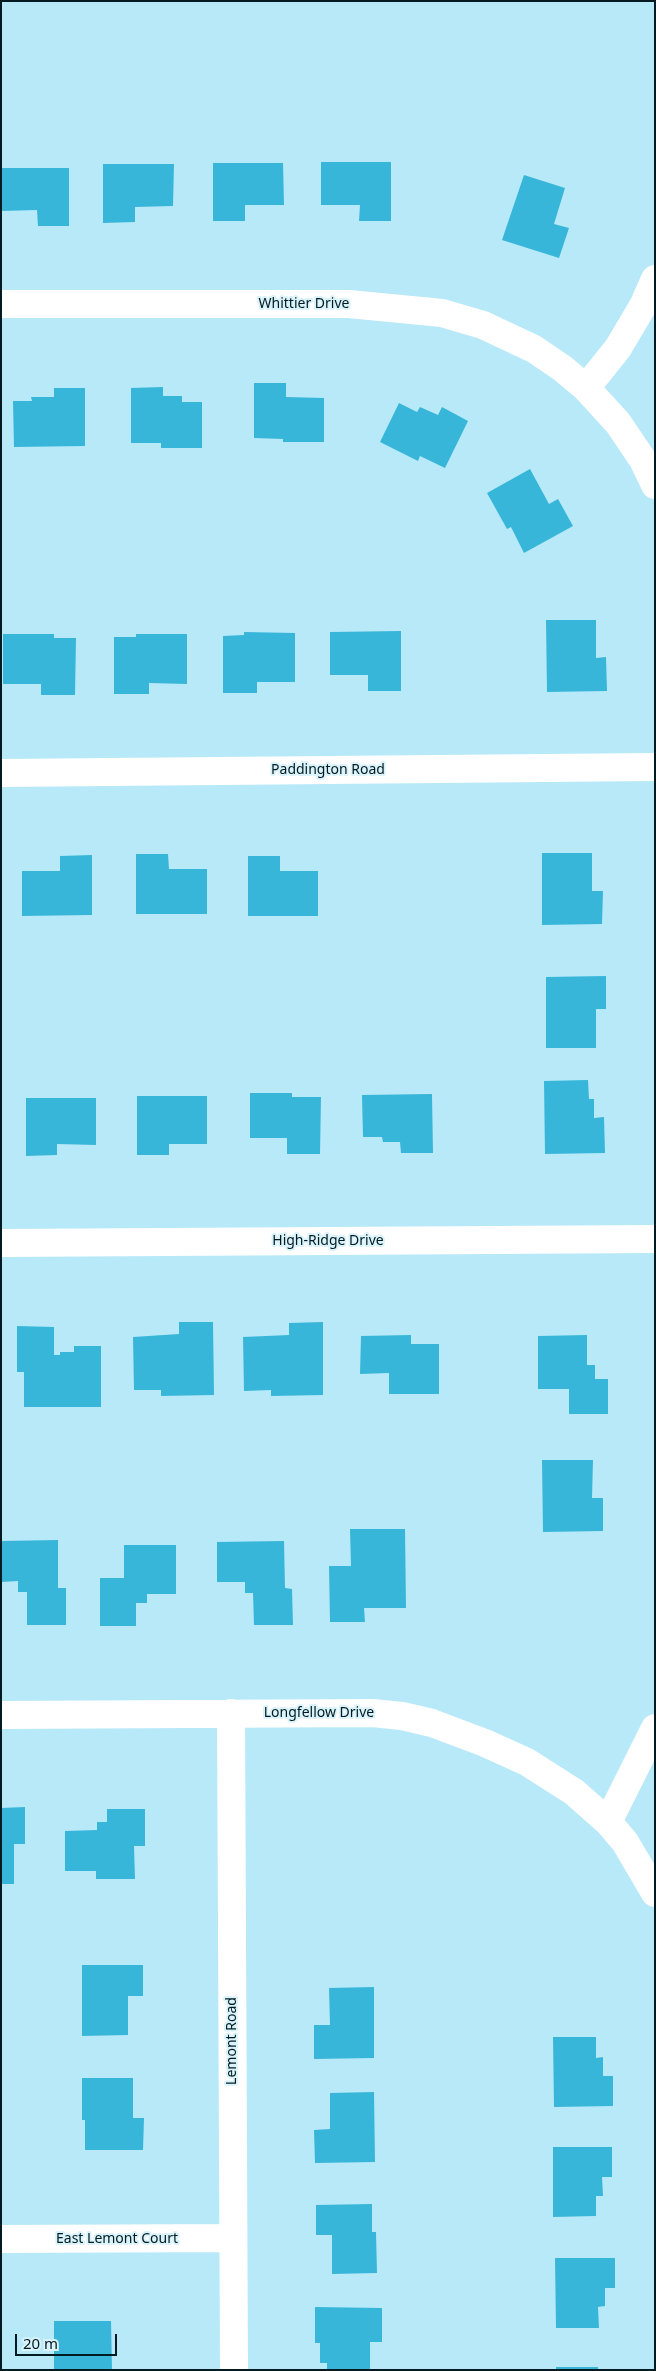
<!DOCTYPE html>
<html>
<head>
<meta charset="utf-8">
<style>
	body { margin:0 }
	#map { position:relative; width:656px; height:2371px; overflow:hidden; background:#b8e9f9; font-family:"Noto Sans",sans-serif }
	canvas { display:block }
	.frame { position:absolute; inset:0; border:2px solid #021b22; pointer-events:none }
	.scale { position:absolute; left:15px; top:2334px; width:102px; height:22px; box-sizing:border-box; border:2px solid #021b22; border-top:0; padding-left:6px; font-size:15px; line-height:18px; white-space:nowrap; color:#021b22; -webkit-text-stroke:4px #daf2fa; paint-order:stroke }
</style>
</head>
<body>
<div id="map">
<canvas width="656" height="2371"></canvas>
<div class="frame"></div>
<div class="scale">20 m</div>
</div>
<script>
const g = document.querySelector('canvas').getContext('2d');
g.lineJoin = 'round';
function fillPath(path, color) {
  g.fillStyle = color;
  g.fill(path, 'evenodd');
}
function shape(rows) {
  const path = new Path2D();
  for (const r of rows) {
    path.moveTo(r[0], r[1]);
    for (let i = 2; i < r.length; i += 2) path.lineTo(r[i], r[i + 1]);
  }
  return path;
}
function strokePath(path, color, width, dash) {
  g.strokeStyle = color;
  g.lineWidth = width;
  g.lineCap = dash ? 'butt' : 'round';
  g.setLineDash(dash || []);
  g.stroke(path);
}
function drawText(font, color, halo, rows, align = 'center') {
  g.font = font + ' "Noto Sans",sans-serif';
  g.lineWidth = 4;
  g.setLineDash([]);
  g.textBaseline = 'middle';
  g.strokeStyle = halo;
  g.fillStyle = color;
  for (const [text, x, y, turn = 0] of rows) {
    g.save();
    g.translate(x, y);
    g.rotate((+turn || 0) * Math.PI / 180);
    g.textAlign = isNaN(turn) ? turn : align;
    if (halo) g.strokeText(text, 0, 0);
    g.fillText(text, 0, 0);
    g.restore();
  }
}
fillPath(shape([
	[321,162,391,162,391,221,359,221,360,205,321,205],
	[213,163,283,163,284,205,245,205,245,221,213,221],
	[103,164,174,164,173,206,135,207,135,222,103,223],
	[1,168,69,168,69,226,38,226,37,210,1,211],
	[524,175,565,188,554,224,569,228,559,258,502,240],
	[254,383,286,383,286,397,324,398,324,442,283,442,283,439,254,438],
	[163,387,163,396,182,396,182,402,202,402,202,448,161,448,161,443,131,443,131,388],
	[54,388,85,388,85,446,14,447,13,401,32,401,31,397,54,397],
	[399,403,417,412,420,407,438,415,442,407,468,421,445,468,420,456,418,461,380,442],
	[530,469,549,504,558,499,573,526,524,553,511,527,507,529,487,493],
	[546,620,596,620,596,658,606,657,607,691,547,692],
	[401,631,401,691,368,691,368,675,330,675,330,632],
	[244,632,295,633,295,682,257,682,257,693,223,693,223,636,244,635],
	[3,634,54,634,54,638,76,638,75,695,41,695,41,684,3,684],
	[136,634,187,634,187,684,149,683,149,694,114,694,114,637,136,637],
	[542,853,592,853,592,891,603,891,602,924,542,925],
	[136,854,168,854,169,869,207,869,207,914,136,914],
	[92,855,92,915,22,916,22,871,60,871,60,856],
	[248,856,280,856,280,871,318,871,318,916,248,916],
	[606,976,606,1009,596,1009,596,1048,546,1048,546,977],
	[588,1080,589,1099,594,1099,594,1118,604,1117,605,1153,545,1154,544,1081],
	[250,1093,292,1093,292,1097,321,1097,320,1154,287,1154,287,1138,250,1138],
	[432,1094,433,1153,401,1153,400,1142,383,1142,382,1137,363,1137,362,1095],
	[137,1096,207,1096,207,1144,169,1144,169,1155,137,1155],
	[26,1098,96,1098,96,1145,57,1144,57,1155,26,1156],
	[179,1322,213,1322,214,1395,161,1396,161,1390,134,1390,133,1337,179,1334],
	[323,1322,323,1395,271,1396,271,1390,244,1391,243,1337,289,1335,289,1323],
	[17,1326,54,1327,54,1355,60,1355,60,1352,74,1352,74,1346,101,1346,101,1407,24,1407,24,1372,17,1372],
	[411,1335,411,1344,439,1344,439,1394,389,1394,389,1373,360,1374,361,1336],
	[587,1335,587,1365,595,1365,595,1379,608,1379,608,1414,569,1414,569,1389,538,1389,538,1336],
	[542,1460,593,1460,592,1498,603,1498,603,1531,543,1532],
	[350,1529,405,1529,406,1608,364,1608,365,1622,330,1622,329,1566,351,1566],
	[58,1540,58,1588,66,1588,66,1625,27,1625,27,1592,18,1592,18,1581,1,1582,1,1541],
	[284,1541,285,1588,292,1589,293,1625,254,1625,253,1593,245,1593,245,1582,217,1582,217,1542],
	[124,1545,176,1545,176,1594,147,1594,147,1603,136,1603,136,1626,100,1626,100,1578,124,1578],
	[25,1807,25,1844,14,1844,14,1884,1,1884,1,1808],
	[107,1809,145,1809,145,1846,134,1846,135,1879,96,1879,96,1871,65,1871,65,1831,97,1830,97,1822,107,1822],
	[82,1965,143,1965,143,1996,128,1996,128,2035,82,2036],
	[374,1987,374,2058,314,2059,314,2025,330,2025,329,1988],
	[553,2037,596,2037,596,2058,603,2057,603,2076,613,2076,613,2106,554,2107],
	[82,2078,133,2078,133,2118,144,2118,143,2150,85,2150,85,2120,82,2120],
	[374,2092,375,2162,315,2163,314,2130,330,2129,330,2093],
	[553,2147,612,2147,612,2177,602,2177,603,2196,596,2196,596,2216,553,2217],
	[372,2204,372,2232,376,2232,377,2273,332,2274,332,2235,316,2235,316,2205],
	[555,2258,615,2258,615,2288,605,2288,605,2306,598,2307,599,2328,556,2328],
	[315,2307,382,2308,382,2342,370,2342,370,2370,327,2370,327,2363,320,2363,320,2343,315,2343],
	[54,2321,111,2321,112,2370,54,2370],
	[556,2367,598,2367,598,2370,556,2370]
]), '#38b6d9');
strokePath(shape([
	[1,304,349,304,442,313,483,325,534,349,562,368,586,388,618,423,643,460,655,485],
	[586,388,618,348,644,304,655,279],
	[1,773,655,767],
	[1,1243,655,1239],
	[231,1713,234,2370],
	[1,1715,372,1713,402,1716,432,1723,485,1743,527,1762,574,1792,608,1822],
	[655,1728,608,1822,625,1842,655,1893],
	[1,2239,233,2238]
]), '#fff', 28);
drawText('14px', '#021b22', '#daf2fa', [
	["Whittier Drive",304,304],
	["Paddington Road",328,770],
	["High-Ridge Drive",328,1241],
	["Longfellow Drive",319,1713],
	["Lemont Road",232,2041,-90],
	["East Lemont Court",117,2239]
]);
</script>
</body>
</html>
